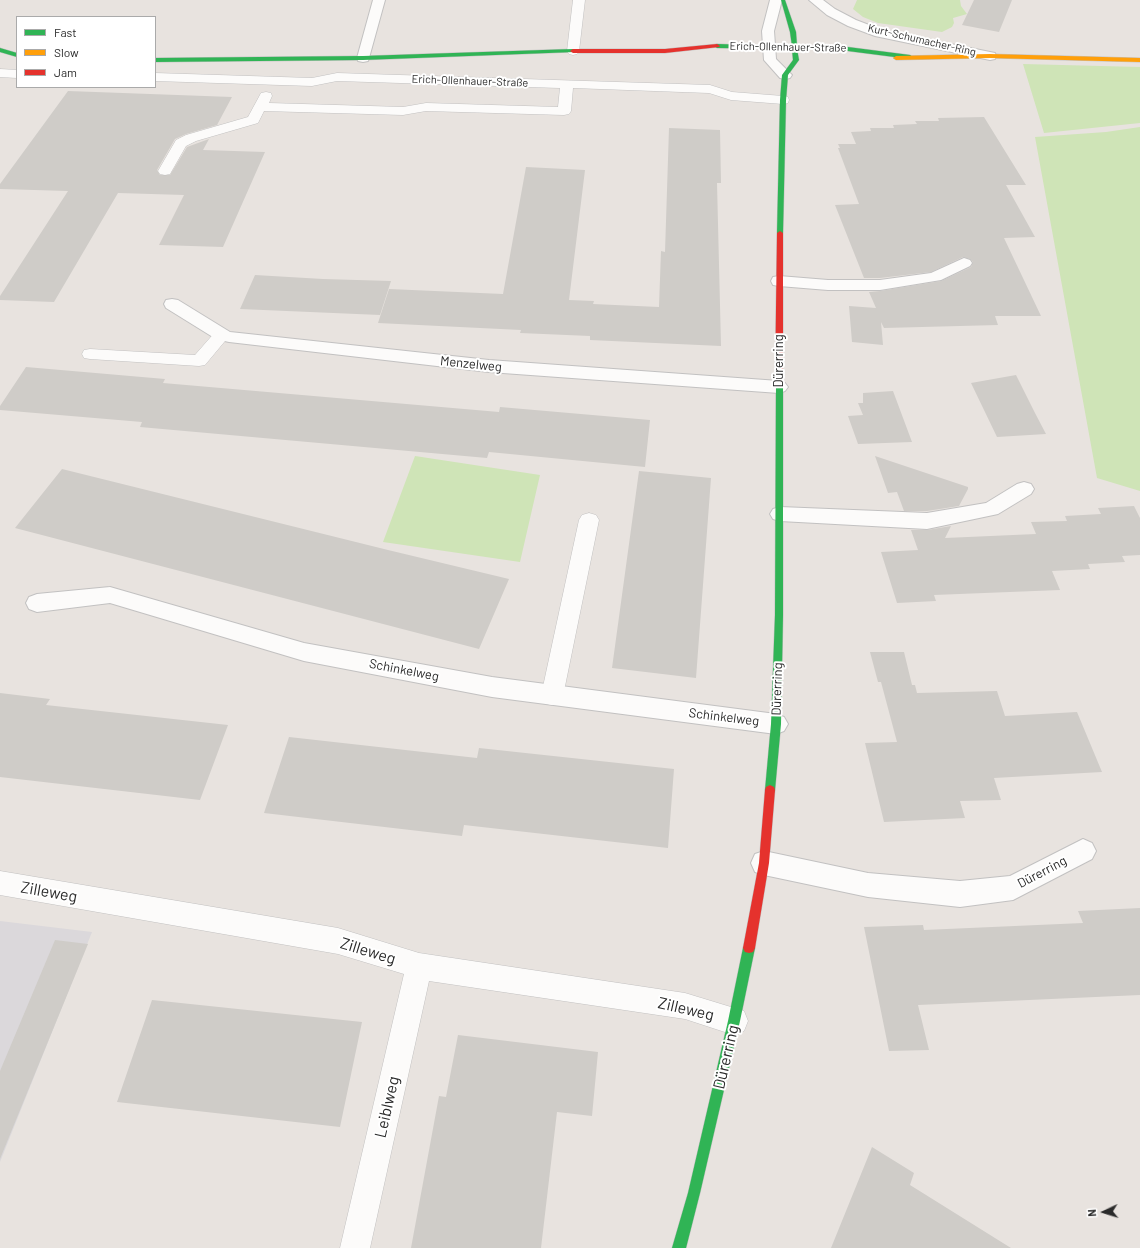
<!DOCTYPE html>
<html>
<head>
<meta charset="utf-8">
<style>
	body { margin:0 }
	#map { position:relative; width:1140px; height:1248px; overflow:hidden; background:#e8e3df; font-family:Barlow,sans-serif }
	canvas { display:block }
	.legend { position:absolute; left:16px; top:16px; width:140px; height:72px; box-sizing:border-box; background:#fff; border:1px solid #aaa; margin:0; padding:5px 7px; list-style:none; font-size:12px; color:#2a2a2a }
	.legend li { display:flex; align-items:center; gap:8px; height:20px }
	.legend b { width:20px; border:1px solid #aaa }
	.north { position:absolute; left:1084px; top:1192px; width:40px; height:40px; -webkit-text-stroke:3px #fff; paint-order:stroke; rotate:266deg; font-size:11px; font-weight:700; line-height:16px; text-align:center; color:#2a2a2a }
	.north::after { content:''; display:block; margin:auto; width:14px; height:18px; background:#2a2a2a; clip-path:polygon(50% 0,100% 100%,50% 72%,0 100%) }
</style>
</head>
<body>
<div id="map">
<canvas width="1140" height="1248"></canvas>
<ul class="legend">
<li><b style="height:5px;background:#30b455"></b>Fast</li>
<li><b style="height:5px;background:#ff9f0a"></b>Slow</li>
<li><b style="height:5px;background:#e5322d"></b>Jam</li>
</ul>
<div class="north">N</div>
</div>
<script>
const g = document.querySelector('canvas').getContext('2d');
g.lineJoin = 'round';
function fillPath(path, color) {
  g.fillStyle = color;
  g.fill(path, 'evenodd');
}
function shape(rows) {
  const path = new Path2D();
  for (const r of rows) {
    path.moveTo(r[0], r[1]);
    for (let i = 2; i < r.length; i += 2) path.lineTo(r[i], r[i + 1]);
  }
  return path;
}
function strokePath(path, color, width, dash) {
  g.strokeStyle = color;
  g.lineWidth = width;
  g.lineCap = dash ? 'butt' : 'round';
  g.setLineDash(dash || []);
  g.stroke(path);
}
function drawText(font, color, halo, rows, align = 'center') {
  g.font = font + ' Barlow,sans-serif';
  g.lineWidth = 4;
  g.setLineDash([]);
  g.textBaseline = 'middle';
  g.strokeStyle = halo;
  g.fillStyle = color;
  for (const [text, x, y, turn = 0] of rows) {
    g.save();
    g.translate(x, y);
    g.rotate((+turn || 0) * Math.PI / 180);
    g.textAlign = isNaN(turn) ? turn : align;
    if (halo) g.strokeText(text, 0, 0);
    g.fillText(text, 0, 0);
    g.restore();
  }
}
fillPath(shape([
	[0,921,92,932,0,1162]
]), '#dbd8db');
fillPath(shape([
	[857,0,960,0,961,6,967,14,953,18,954,23,952,27,942,32,878,23,863,17,853,9],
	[1023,64,1140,67,1140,123,1044,133],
	[1140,127,1140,491,1097,478,1035,137,1106,132],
	[415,456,540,475,520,562,383,542]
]), '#cfe4b7');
fillPath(shape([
	[974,0,1012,0,999,32,962,25],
	[68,91,232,97,217,125,186,134,175,139,157,170,160,175,170,175,187,147,209,139,203,150,265,152,223,247,159,245,184,195,118,193,54,302,0,300,0,296,68,191,0,189,0,184],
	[984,117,1026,185,1006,185,1035,237,1004,238,1041,316,995,316,998,325,884,328,881,322,883,345,852,342,849,306,876,308,869,292,880,291,941,281,971,267,973,262,970,259,963,257,931,272,880,278,864,278,835,205,859,204,838,148,840,148,838,144,856,144,851,132,871,131,870,128,894,128,893,125,917,124,915,121,939,121,938,118],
	[669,128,720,130,721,183,717,183,721,346,590,340,590,336,520,333,521,330,378,323,389,289,503,294,526,167,585,170,569,300,594,301,593,304,659,307,661,251,665,252],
	[255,275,323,279,391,281,380,315,240,309],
	[26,367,165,379,163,383,499,412,500,407,650,420,645,467,489,452,487,458,140,427,142,422,0,410,0,406],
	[1016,375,1035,413,1046,434,997,437,971,383],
	[893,391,912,442,858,444,848,416,863,415,858,403,863,403,863,393],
	[875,456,968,487,968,489,959,506,927,511,904,511,897,492,888,493],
	[62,469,388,550,509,579,479,649,15,528],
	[639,471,711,478,696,678,612,668],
	[1134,506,1140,518,1140,555,1122,556,1125,562,1088,564,1090,569,1052,571,1060,590,934,595,936,601,897,603,881,552,918,550,911,530,927,530,951,526,945,538,1036,534,1031,522,1067,521,1065,516,1101,514,1098,508],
	[870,652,904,652,912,685,915,685,917,693,997,691,1005,716,1077,712,1102,772,994,778,1001,800,960,801,965,818,884,822,865,743,897,742,881,682,878,682],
	[0,693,50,699,46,705,228,725,200,800,0,777],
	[289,737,477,758,479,748,674,769,668,848,464,825,462,836,264,813],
	[1140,908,1140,995,918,1005,929,1050,889,1051,864,927,923,925,924,930,1083,923,1078,911],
	[55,940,88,944,0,1159,0,1071],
	[152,1000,362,1022,340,1127,117,1102],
	[458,1035,598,1052,592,1116,557,1112,541,1248,411,1248,439,1096,446,1097],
	[872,1147,914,1173,910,1185,1011,1248,831,1248]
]), '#cfccc8');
const lane = shape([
	[573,0,585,0,579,51,577,54,573,55,569,54,567,51,573,0],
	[0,69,17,70,17,78,0,77,0,69],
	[155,73,312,78,337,73,710,85,732,92,783,96,788,97,789,100,788,103,783,104,731,100,709,93,573,88,571,111,569,114,564,115,426,111,403,115,264,111,258,123,196,141,186,146,170,174,165,175,160,174,158,171,176,140,186,135,248,117,261,93,266,92,271,93,272,96,269,103,403,107,426,103,558,107,560,88,337,81,312,86,155,81,155,73],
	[222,330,228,331,230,335,205,365,199,366,90,359,84,358,82,354,84,350,90,349,195,355,216,331,222,330],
	[589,513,596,515,599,520,563,696,560,703,552,705,544,703,541,696,579,520,582,515,589,513],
	[0,871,338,928,419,953,685,993,744,1011,748,1021,744,1031,734,1035,685,1019,429,981,370,1248,340,1248,404,974,338,954,0,895,0,871]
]);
const street = shape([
	[373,0,385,0,369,58,368,61,363,62,358,61,357,58,373,0],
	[770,0,782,0,774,31,776,59,792,75,790,78,785,79,780,78,764,60,762,31,770,0],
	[809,0,823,0,835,9,856,20,882,30,990,52,995,53,996,56,995,59,990,60,875,36,848,26,827,15,809,0],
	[964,258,970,260,972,263,970,266,941,280,880,290,828,290,779,286,773,285,771,281,773,277,779,276,828,280,880,280,931,273,964,258],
	[172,299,178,300,230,332,489,360,779,381,785,383,788,387,785,391,779,393,489,372,229,342,216,339,166,308,164,304,166,300,172,299],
	[1024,482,1031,484,1034,489,1031,494,998,514,927,529,780,521,773,519,770,514,773,509,780,507,927,513,986,503,1017,484,1024,482],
	[110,587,304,643,492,677,776,714,784,717,788,724,784,731,776,734,492,697,304,661,110,603,37,612,29,609,26,603,29,597,37,594,110,587],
	[1083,839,1092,843,1096,851,1092,859,1013,900,960,907,868,897,764,875,755,872,751,863,755,854,764,851,868,873,960,881,1010,876,1083,839]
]);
const fast = shape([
	[781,0,785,0,796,32,797,46,840,46,910,55,913,57,910,59,840,50,797,49,799,60,788,75,786,100,783,233,780,235,777,233,780,100,782,75,793,60,792,49,717,48,714,46,717,44,792,46,790,32,781,0],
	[0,48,17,53,17,57,0,52,0,48],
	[573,49,575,50,575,52,363,60,155,62,155,58,363,56,573,49],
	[776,382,779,382,783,384,783,615,781,724,775,790,774,793,770,795,766,793,765,790,771,724,775,615,776,382],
	[749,943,753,944,755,948,740,1021,700,1193,686,1248,672,1248,688,1193,728,1021,743,948,745,944,749,943]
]);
const slow = shape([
	[990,54,1140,58,1140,62,990,58,896,60,893,58,896,56,990,54]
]);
const jam = shape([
	[717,44,720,46,719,47,665,53,573,53,570,51,573,49,665,49,717,44],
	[780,231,783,233,783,384,779,386,775,384,777,233,780,231],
	[770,785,774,787,775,790,769,863,755,948,753,952,749,953,745,952,743,948,759,863,765,790,766,787,770,785]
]);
strokePath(lane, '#c2c1c1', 1);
strokePath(street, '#c2c1c1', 2);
strokePath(fast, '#c2c1c1', 1);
strokePath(slow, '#c2c1c1', 1);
strokePath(jam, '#c2c1c1', 1);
fillPath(lane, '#fcfbfa');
fillPath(street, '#fcfbfa');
fillPath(fast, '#30b455');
fillPath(slow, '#ff9f0a');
fillPath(jam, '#e5322d');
drawText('11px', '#2a2a2a', '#fff', [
	["Kurt-Schumacher-Ring",922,40,13],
	["Erich-Ollenhauer-Straße",788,47,1],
	["Erich-Ollenhauer-Straße",470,81,2]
]);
drawText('13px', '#2a2a2a', '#fff', [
	["Dürerring",779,361,-90],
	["Menzelweg",471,364,6],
	["Schinkelweg",404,670,11],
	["Dürerring",777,689,-88],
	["Schinkelweg",724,717,7],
	["Dürerring",1042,872,-28]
]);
drawText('16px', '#2a2a2a', '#fff', [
	["Zilleweg",49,892,10],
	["Zilleweg",368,951,17],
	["Zilleweg",686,1009,13],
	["Dürerring",726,1057,-77],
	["Leiblweg",387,1107,-77]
]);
</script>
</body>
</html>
